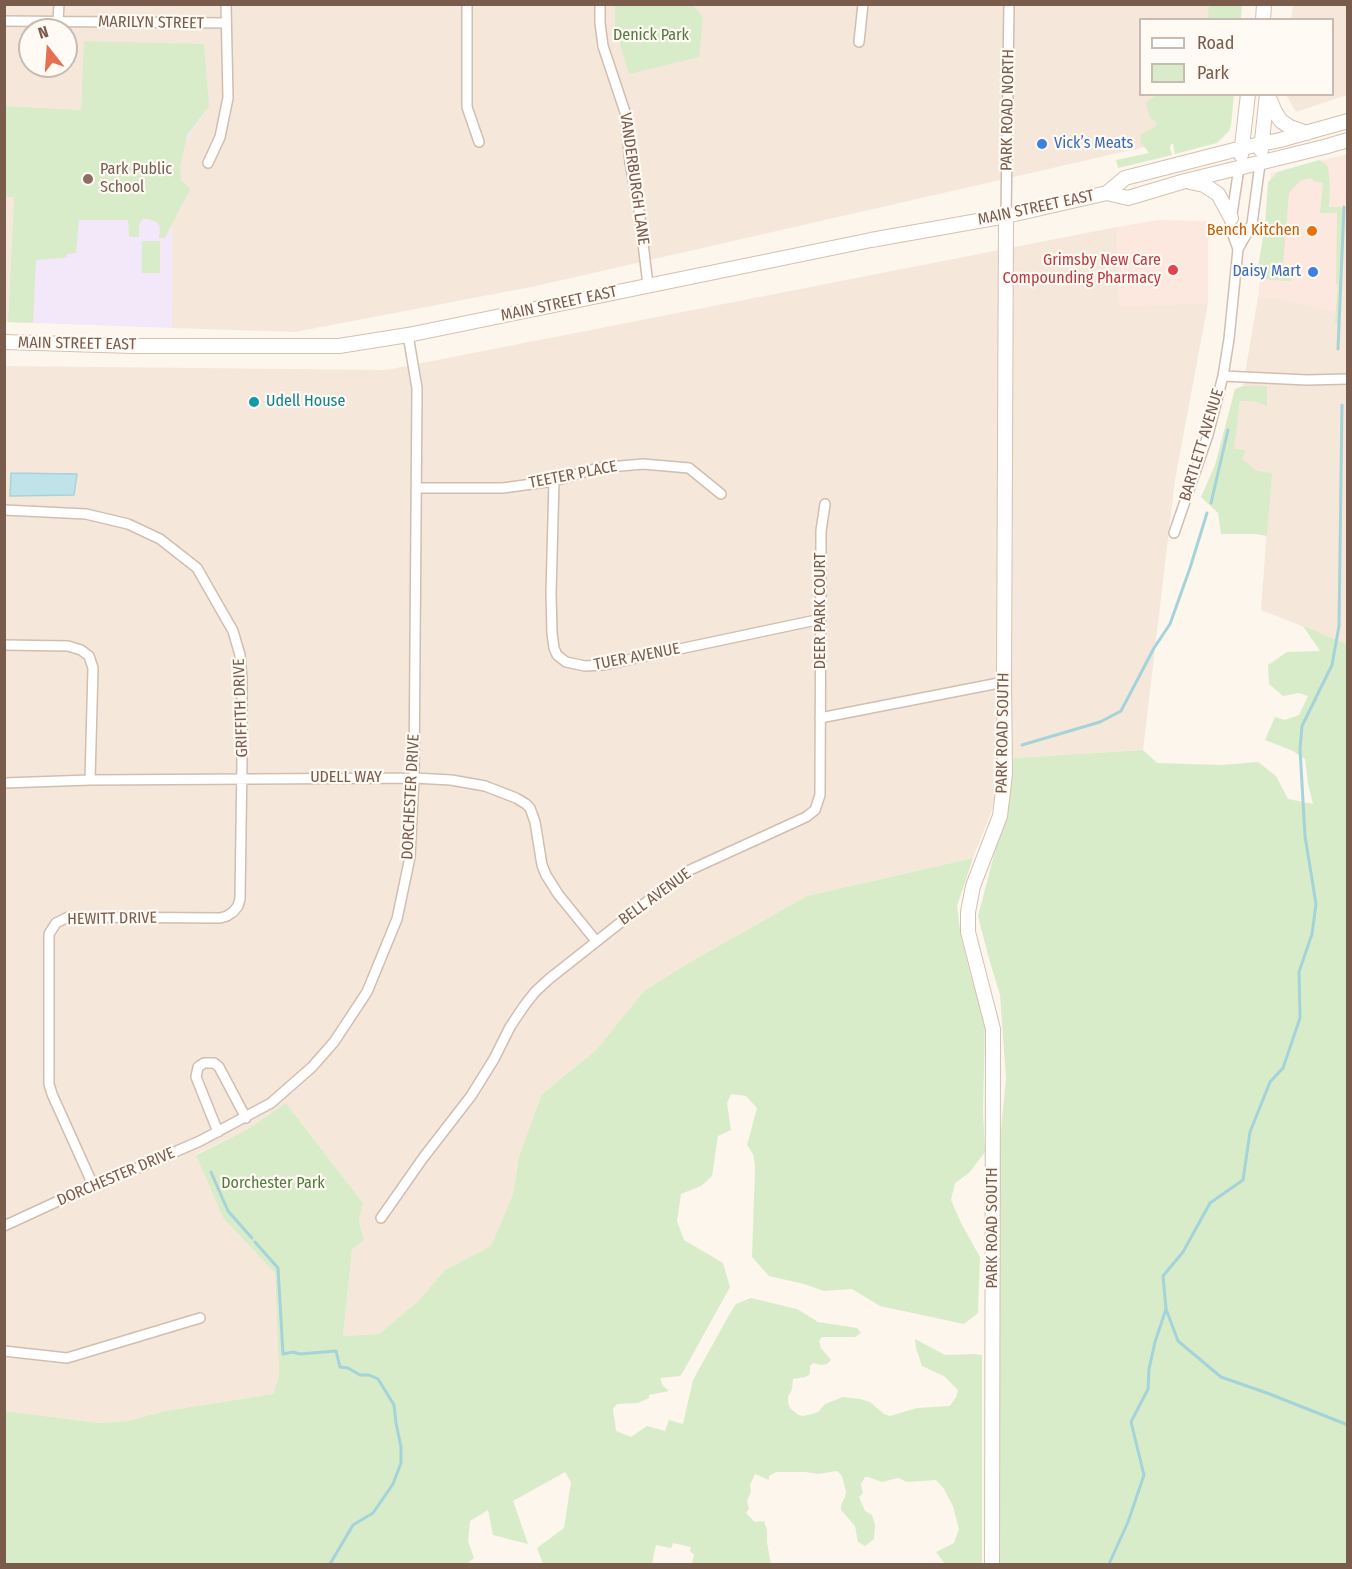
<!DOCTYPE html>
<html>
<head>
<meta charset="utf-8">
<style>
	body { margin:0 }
	#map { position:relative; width:1352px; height:1569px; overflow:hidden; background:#fdf6ec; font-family:"Fira Sans Condensed",sans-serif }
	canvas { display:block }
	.frame { position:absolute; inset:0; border:6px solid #7a5c4d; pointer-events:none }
	.legend { position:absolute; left:1139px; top:18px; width:195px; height:78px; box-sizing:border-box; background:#fffaf3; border:2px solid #cabbb1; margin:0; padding:8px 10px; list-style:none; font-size:18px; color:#7a5c4d }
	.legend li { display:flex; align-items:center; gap:12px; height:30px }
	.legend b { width:30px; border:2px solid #cabbb1 }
	.north { position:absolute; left:18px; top:18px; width:60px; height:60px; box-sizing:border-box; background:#fffaf3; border:2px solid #cabbb1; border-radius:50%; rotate:343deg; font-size:16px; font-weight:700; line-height:24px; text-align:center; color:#7a5c4d }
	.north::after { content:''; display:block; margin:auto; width:21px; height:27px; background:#e76f51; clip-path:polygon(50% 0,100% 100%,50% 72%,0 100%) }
</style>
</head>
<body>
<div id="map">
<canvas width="1352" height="1569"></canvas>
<div class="frame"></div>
<ul class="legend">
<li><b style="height:8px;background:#fff"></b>Road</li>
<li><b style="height:16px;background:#d8ecc9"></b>Park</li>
</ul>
<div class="north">N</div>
</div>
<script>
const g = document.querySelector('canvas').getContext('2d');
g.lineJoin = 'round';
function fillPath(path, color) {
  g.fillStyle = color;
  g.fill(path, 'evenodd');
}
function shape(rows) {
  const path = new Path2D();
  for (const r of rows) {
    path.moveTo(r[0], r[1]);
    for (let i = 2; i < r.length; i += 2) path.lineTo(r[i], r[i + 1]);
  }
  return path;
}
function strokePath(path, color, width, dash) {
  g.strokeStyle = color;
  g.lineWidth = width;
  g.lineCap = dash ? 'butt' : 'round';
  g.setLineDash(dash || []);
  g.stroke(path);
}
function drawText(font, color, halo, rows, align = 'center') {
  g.font = font + ' "Fira Sans Condensed",sans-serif';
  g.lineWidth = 4.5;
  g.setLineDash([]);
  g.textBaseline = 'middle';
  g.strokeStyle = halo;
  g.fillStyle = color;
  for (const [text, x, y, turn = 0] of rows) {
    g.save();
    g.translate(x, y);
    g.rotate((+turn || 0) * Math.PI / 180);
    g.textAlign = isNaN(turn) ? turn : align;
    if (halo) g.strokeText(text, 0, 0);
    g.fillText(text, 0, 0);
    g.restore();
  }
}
fillPath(shape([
	[5,5,1233,5,1231,19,1140,20,1140,94,1223,95,1219,130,536,286,295,332,172,328,171,162,189,135,85,41,81,110,5,106],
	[30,30,66,30,66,66,30,66],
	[1293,5,1348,5,1347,95,1296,112,1286,95,1332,94,1332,20,1291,19],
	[5,197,14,197,8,322,5,322],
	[1345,215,1347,215,1347,644,1261,610,1271,474,1227,479,1258,297,1272,298],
	[1117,227,1119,306,1208,303,1175,480,1143,750,1013,758,973,858,807,896,690,962,644,991,595,1051,542,1094,519,1156,513,1194,491,1246,445,1270,418,1301,379,1334,343,1336,352,1248,364,1240,359,1221,363,1203,286,1103,248,1129,196,1154,223,1218,275,1273,279,1376,273,1394,165,1411,128,1421,99,1423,5,1411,5,366,386,370]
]), '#f5e8da');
fillPath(shape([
	[1347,154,1347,215,1345,215,1338,312,1272,298,1258,297,1271,173],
	[1158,220,1208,221,1208,303,1119,307,1117,227]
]), '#fde8e0');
fillPath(shape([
	[84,41,204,44,209,106,171,162,172,328,8,322,14,197,5,197,5,106,81,110]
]), '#f3e8fa');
fillPath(shape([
	[615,5,693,5,703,17,699,57,629,74,615,28],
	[1209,5,1242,5,1241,19,1208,19],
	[84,41,204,44,209,106,187,135,180,167,181,180,190,189,165,238,159,238,160,228,158,223,149,219,143,219,139,224,139,237,129,237,128,220,79,220,76,253,67,254,67,257,63,258,36,260,33,323,8,322,14,197,5,197,5,106,81,110],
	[1156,95,1234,95,1231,125,1229,131,1217,143,1175,154,1173,144,1171,144,1170,148,1172,155,1118,168,1116,160,1149,153,1140,141,1141,134,1155,127,1157,122,1150,118,1146,103],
	[1319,160,1326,164,1328,167,1330,186,1329,207,1342,207,1344,215,1338,323,1335,323,1338,284,1336,284,1337,213,1320,213,1323,183,1313,181,1313,179,1309,178,1300,181,1289,193,1282,276,1291,277,1292,279,1290,281,1270,280,1258,276,1257,274,1265,224,1268,182,1278,172],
	[142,241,160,241,160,273,142,273],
	[1243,386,1267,386,1267,406,1254,401,1240,401,1234,449,1245,450,1245,453,1242,459,1257,471,1272,473,1267,536,1256,534,1221,534,1218,513,1201,497,1215,465,1235,389],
	[1303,626,1347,644,1347,1564,1000,1564,1000,1139,1006,1079,1000,995,988,955,978,916,996,847,1013,758,1143,750,1157,763,1222,765,1258,762,1276,776,1288,799,1313,804,1308,784,1305,759,1293,751,1265,740,1275,717,1285,720,1299,715,1308,696,1298,693,1283,696,1269,684,1268,665,1287,652,1320,651],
	[973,858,957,906,961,937,970,973,985,1022,983,1111,985,1152,969,1173,955,1183,951,1200,961,1223,980,1257,978,1313,964,1324,880,1306,852,1289,824,1291,804,1284,769,1276,752,1257,755,1167,753,1154,747,1145,757,1108,746,1096,731,1094,727,1103,731,1130,718,1136,712,1176,701,1186,681,1194,677,1221,684,1240,723,1263,730,1287,683,1372,680,1376,660,1378,663,1386,669,1391,649,1395,649,1398,638,1403,617,1404,613,1409,616,1431,631,1437,647,1426,665,1431,669,1420,683,1424,693,1380,729,1315,736,1304,751,1298,797,1309,818,1322,857,1328,861,1333,855,1337,822,1337,819,1341,821,1348,831,1360,827,1364,821,1365,813,1363,810,1366,810,1374,806,1377,793,1379,792,1389,788,1397,788,1403,790,1408,798,1415,803,1416,812,1414,818,1412,825,1404,843,1397,860,1399,870,1402,884,1414,890,1416,917,1408,950,1406,956,1397,958,1390,944,1376,922,1366,916,1348,915,1339,945,1355,974,1354,982,1355,982,1564,945,1564,936,1552,954,1543,959,1529,953,1506,944,1489,936,1480,907,1482,898,1478,882,1482,868,1477,865,1477,861,1484,863,1493,859,1497,865,1511,872,1515,875,1525,874,1539,865,1546,858,1542,855,1526,841,1510,841,1505,845,1497,846,1492,842,1476,837,1471,818,1474,805,1472,776,1472,769,1476,769,1480,755,1474,750,1485,751,1492,747,1501,749,1509,746,1513,755,1522,764,1521,767,1530,767,1543,771,1564,692,1564,694,1554,690,1552,691,1547,673,1543,671,1548,656,1545,652,1564,543,1564,537,1548,564,1528,571,1482,565,1472,513,1501,528,1544,493,1535,488,1510,470,1521,468,1541,474,1558,467,1564,5,1564,5,1411,99,1423,128,1421,165,1411,273,1394,279,1376,275,1273,223,1218,196,1155,248,1129,286,1103,363,1203,359,1221,364,1240,352,1249,343,1336,379,1334,418,1301,445,1270,491,1246,513,1194,519,1156,542,1094,595,1051,644,991,690,962,807,896]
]), '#d8ecc9');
const water = shape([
	[11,473,77,474,74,495,10,496,11,473]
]);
fillPath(water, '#bfe3e8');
strokePath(water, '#a5d3da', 1.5);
strokePath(shape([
	[1338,349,1344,207],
	[1211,503,1228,430],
	[1022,745,1100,722,1121,711,1154,648,1170,624,1190,568,1207,513],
	[211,1172,228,1211,252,1238],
	[255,1242,278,1268,283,1354,293,1352,300,1354,336,1351,340,1367,348,1368,360,1375,369,1375,378,1379,394,1405,396,1423,401,1447,401,1463,393,1484,373,1513,353,1525,330,1564],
	[1166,1309,1178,1341,1221,1377,1267,1393,1348,1425],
	[1109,1564,1128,1522,1144,1475,1131,1422,1148,1389,1149,1369,1155,1342,1166,1309,1163,1276,1183,1252,1210,1203,1243,1180,1250,1132,1270,1082,1283,1068,1300,1018,1299,972,1312,934,1316,904,1305,836,1300,749,1302,726,1332,665,1339,626,1342,405]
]), '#a5d3da', 3);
const street = shape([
	[467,4,467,107,479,142],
	[600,4,600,23,603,46,625,112,630,163,639,210,648,285],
	[4,21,226,23],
	[58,21,59,4],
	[859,42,863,4],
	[208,163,220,137,228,98,226,4],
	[1006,216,1009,4],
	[1238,249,1230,227,1239,168],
	[1223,376,1307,380,1348,379],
	[554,481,551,593,552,633,554,648,557,655,566,662,585,666,604,665,821,619],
	[417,488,503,488,554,481,598,468,643,464,689,468,721,494],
	[4,510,86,514,128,524,160,539,197,568,233,631,240,655,242,679,242,760,240,899,238,906,233,912,227,916,220,918,68,917,56,923,49,934,49,1084,52,1094,93,1185],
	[1174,533,1208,435,1223,376,1229,339,1238,249,1252,224,1260,164],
	[4,645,68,646,81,650,89,656,93,668,90,780],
	[820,718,1004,682],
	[4,783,90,780,414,778,451,780,485,786,516,798,526,804,530,808,535,822,542,865,546,875,558,894,596,941],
	[218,1132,196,1077,198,1067,204,1063,214,1063,219,1067,246,1118],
	[381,1218,423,1158,471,1096,494,1059,510,1027,524,1006,535,992,549,979,673,881,690,870,806,817,815,810,820,795,821,531,825,504],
	[4,1226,93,1185,133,1170,200,1141,271,1103,312,1067,334,1042,367,992,397,919,410,857,414,778,417,388,408,335],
	[4,1351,67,1358,200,1318]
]);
const secondary = shape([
	[1263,20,1264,4],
	[1268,95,1275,112,1281,121,1290,127,1307,133],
	[1261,150,1267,94],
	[1241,155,1248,94],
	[1190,182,1204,185,1218,194,1231,218],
	[1107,193,1125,178,1242,148,1280,140,1348,121],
	[4,342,133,346,339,346,408,335,871,240,1006,216,1107,193,1128,198,1185,181,1324,147,1348,140],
	[992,1564,993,1029,968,932,968,912,973,886,1000,816,1005,774,1004,682,1006,216]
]);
strokePath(street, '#d1beb0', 12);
strokePath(secondary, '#d6c0b0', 16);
strokePath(street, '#fff', 9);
strokePath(secondary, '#fff', 14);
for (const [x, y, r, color] of [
	[1042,144,6,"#3f7fe0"],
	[88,179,6,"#8d6e63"],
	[1312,231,6,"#e8710a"],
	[1173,270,6,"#e0444e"],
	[1313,272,6,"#3f7fe0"],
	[254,402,6,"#0f9aa8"]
]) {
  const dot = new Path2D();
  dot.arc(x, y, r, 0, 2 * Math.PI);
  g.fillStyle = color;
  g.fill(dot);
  strokePath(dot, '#fffaf3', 2);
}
drawText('16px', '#7a5c4d', '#fffaf3', [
	["MARILYN STREET",151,23,1],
	["PARK ROAD NORTH",1008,110,-89],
	["VANDERBURGH LANE",634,179,82],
	["MAIN STREET EAST",1036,208,-12],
	["MAIN STREET EAST",559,304,-12],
	["MAIN STREET EAST",77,344,1],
	["BARTLETT AVENUE",1202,445,-73],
	["TEETER PLACE",573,475,-11],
	["DEER PARK COURT",821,611,-90],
	["TUER AVENUE",637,657,-11],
	["GRIFFITH DRIVE",241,708,-92],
	["PARK ROAD SOUTH",1003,733,-89],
	["UDELL WAY",346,778],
	["DORCHESTER DRIVE",411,797,-87],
	["BELL AVENUE",655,897,-36],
	["HEWITT DRIVE",112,919,-1],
	["DORCHESTER DRIVE",116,1177,-23],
	["PARK ROAD SOUTH",993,1228,-90]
]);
drawText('16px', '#537a41', '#fffaf3', [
	["Denick Park",651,36],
	["Dorchester Park",273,1184]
]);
drawText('16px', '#366cbe', '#fffaf3', [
	["Vick’s Meats",1054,144],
	["Daisy Mart",1301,272,"right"]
], 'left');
drawText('16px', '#785e54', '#fffaf3', [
	["Park Public",100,170],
	["School",100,188]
], 'left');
drawText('16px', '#c56008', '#fffaf3', [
	["Bench Kitchen",1300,231]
], 'right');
drawText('16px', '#be3a42', '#fffaf3', [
	["Grimsby New Care",1161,261],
	["Compounding Pharmacy",1161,279]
], 'right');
drawText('16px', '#0d838f', '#fffaf3', [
	["Udell House",266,402]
], 'left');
</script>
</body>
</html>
